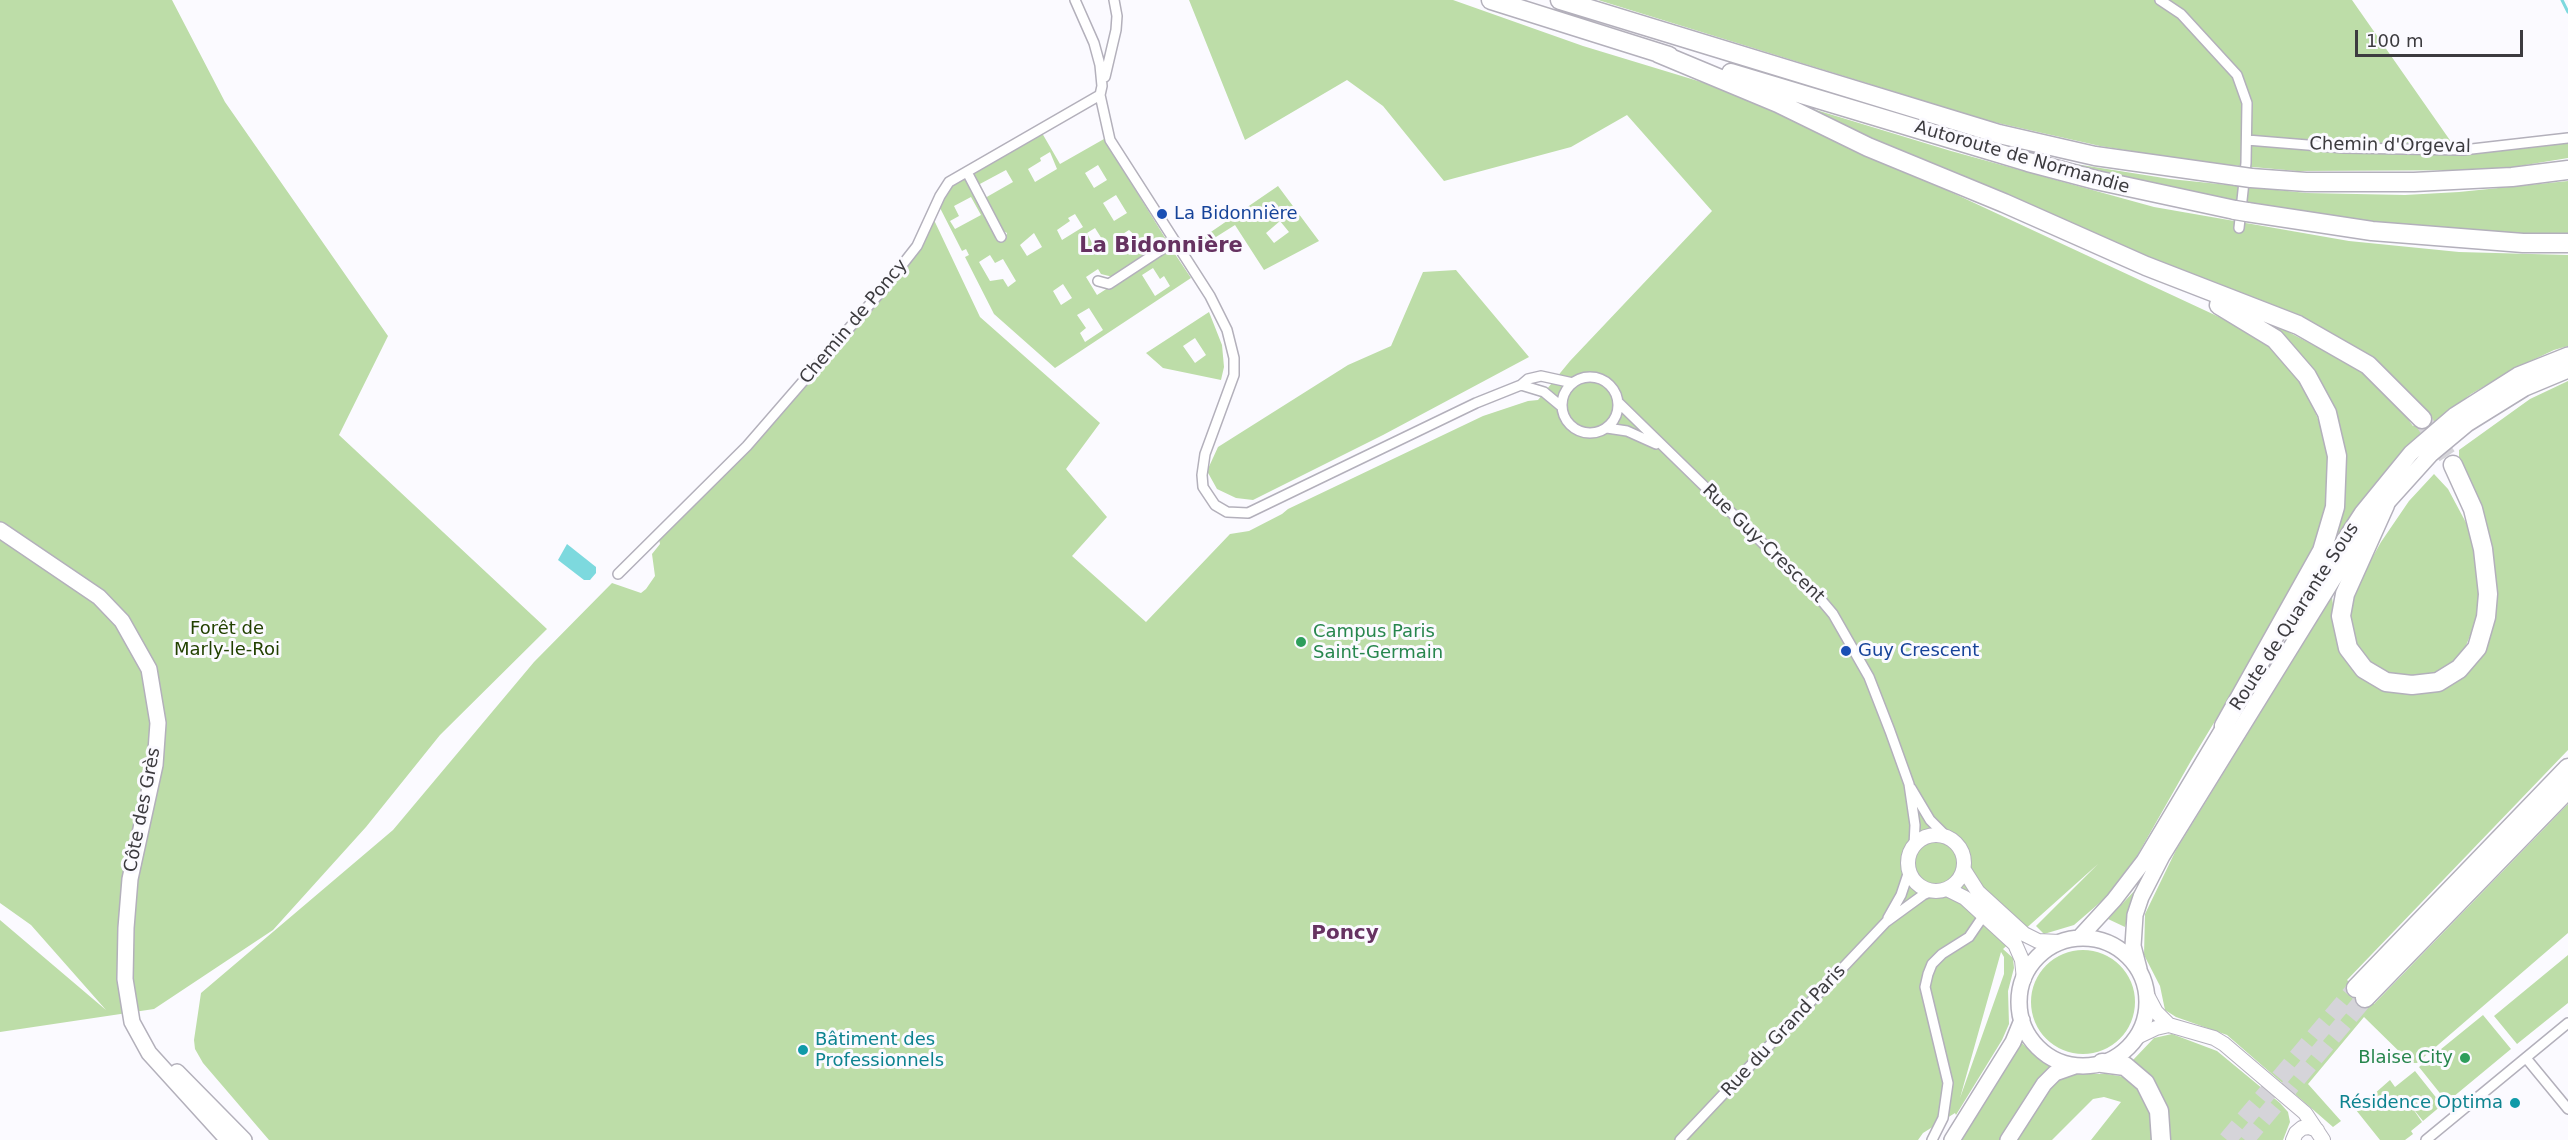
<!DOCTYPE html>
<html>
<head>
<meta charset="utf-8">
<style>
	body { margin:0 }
	#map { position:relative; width:2568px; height:1140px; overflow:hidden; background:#fbfaff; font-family:"DejaVu Sans",sans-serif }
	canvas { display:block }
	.scale { position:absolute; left:2355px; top:30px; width:168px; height:27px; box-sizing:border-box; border:3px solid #3c3b3f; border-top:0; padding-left:8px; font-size:18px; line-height:21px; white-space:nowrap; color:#3c3b3f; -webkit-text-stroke:4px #fbfaff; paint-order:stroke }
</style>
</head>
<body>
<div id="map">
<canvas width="2568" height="1140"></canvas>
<div class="scale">100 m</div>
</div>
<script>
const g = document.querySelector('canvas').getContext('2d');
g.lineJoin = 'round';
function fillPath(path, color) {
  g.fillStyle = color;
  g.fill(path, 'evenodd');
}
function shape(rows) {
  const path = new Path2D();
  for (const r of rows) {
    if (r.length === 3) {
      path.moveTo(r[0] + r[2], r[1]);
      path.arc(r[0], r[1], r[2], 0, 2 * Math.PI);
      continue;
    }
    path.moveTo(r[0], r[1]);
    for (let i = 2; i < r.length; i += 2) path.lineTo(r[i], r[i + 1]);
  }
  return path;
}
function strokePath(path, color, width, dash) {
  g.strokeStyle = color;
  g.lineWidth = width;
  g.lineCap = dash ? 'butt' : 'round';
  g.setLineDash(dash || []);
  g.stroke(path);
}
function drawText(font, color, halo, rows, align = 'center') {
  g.font = font + ' "DejaVu Sans",sans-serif';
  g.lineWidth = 6;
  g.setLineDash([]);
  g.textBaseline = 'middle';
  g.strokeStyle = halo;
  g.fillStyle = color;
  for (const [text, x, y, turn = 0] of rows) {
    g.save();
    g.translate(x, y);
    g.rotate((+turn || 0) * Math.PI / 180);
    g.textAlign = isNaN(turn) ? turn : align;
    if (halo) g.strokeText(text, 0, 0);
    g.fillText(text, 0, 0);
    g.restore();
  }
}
fillPath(shape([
	[0,0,172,0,225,102,388,336,339,435,547,629,440,735,366,827,273,930,154,1009,0,1032,0,920,106,1010,31,925,0,903],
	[1189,0,1453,0,1583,46,1731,91,1783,111,1940,187,2232,323,2269,346,2303,381,2323,432,2328,463,2328,508,2312,561,2192,759,2137,856,2111,893,2074,925,2044,934,2036,926,2098,864,2003,949,2013,958,2014,968,2008,991,2009,1024,2002,1040,1956,1115,1955,1113,1923,1133,1918,1140,269,1140,203,1063,195,1049,194,1040,201,993,393,830,534,662,612,583,641,593,646,589,655,576,652,554,660,544,659,539,757,440,875,305,919,249,934,220,980,317,1100,423,1066,469,1107,517,1072,556,1146,622,1230,534,1249,531,1282,514,1288,509,1483,416,1528,401,1538,400,1570,361,1712,211,1627,115,1571,147,1444,181,1383,106,1347,80,1245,140],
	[2001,952,2004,957,2004,974,1960,1098],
	[1598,0,2352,0,2454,146,2568,136,2568,158,2495,170,2297,171,2208,163,2150,154,2100,146,1989,121],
	[1803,106,1951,151,2154,207,2349,241,2459,252,2568,255,2568,346,2554,350,2516,368,2471,394,2420,434,2362,502,2330,549,2342,511,2345,490,2341,444,2262,323,2262,318,2366,373,2395,401,2413,426,2425,416,2401,390,2206,281,1874,143],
	[1042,133,1060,164,1104,139,1167,241,1113,277,1101,274,1098,269,1086,277,1097,295,1162,253,1168,254,1173,251,1191,278,1055,368,994,314,965,257,969,255,966,249,962,251,939,206,954,183,966,176,996,235,995,239,1004,242,1007,233,1003,231,985,198,1013,182,1006,170,978,185,971,173],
	[1050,152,1057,169,1035,182,1028,169,1041,161,1040,158],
	[1098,165,1107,180,1094,188,1085,173],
	[1116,195,1127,213,1114,221,1103,203],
	[971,197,981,215,955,229,950,221,959,216,954,206],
	[1075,214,1083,227,1062,240,1057,230,1070,221,1068,218],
	[1095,228,1102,239,1093,245,1087,233],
	[1129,230,1144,244,1129,255,1118,237],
	[1034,233,1042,247,1027,256,1020,245],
	[990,255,995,263,1003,259,1016,281,1008,287,1003,279,990,281,979,262],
	[1153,268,1160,279,1164,276,1170,286,1155,296,1142,275],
	[1063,284,1072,298,1061,305,1053,291],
	[1089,308,1103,330,1085,342,1080,333,1086,328,1077,315],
	[2044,159,2170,179,2307,193,2405,195,2459,192,2568,181,2568,237,2452,231,2314,216,2207,199],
	[1278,186,1319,241,1264,270,1235,225,1189,254,1186,249],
	[1280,221,1289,232,1274,243,1266,233],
	[1456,270,1529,357,1383,435,1253,500,1236,498,1217,489,1207,471,1218,447,1348,365,1391,346,1423,272],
	[1209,312,1222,345,1224,367,1221,380,1163,368,1146,353],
	[1195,338,1206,355,1195,363,1183,346],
	[2568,381,2568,750,2347,980,2374,1004,2568,804,2568,933,2417,1063,2411,1063,2364,1017,2308,1084,2341,1121,2333,1127,2227,1035,2176,1017,2165,1010,2160,986,2144,955,2145,914,2176,850,2332,597,2335,621,2393,691,2426,692,2467,674,2487,641,2494,610,2459,464,2459,450,2530,399],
	[2434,474,2448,489,2471,532,2481,582,2479,614,2465,648,2453,664,2442,672,2420,680,2396,677,2375,665,2357,650,2351,633,2350,609,2357,585,2381,542,2409,501],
	[2137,888,2125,927,2108,919],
	[2083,1002,52],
	[2568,955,2568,1003,2517,1044,2494,1016],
	[2483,1015,2511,1049,2447,1102,2419,1067],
	[2172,1034,2217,1051,2280,1103,2288,1112,2290,1122,2283,1140,2167,1140,2169,1121,2156,1084,2133,1060,2154,1038],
	[2021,1042,2034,1055,2052,1067,2037,1080,2000,1140,1959,1140],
	[2415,1071,2442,1105,2423,1121,2411,1106,2422,1122,2411,1131,2413,1134,2405,1140,2380,1140,2356,1110,2390,1080,2395,1087],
	[2070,1074,2107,1074,2125,1077,2137,1085,2148,1103,2155,1126,2153,1140,2091,1140,2121,1102,2104,1097,2093,1099,2052,1140,2015,1140,2052,1083]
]), '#bddda8');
fillPath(shape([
	[567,544,596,567,596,573,590,580,584,580,558,560]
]), '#7dd9de');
strokePath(shape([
	[2562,0,2568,12]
]), '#7dd9de', 3);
strokePath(shape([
	[2422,419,2453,465],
	[2227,1140,2356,988],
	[2245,1140,2365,998]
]), '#d5d4d9', 18, [18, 9]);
const street = shape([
	[1075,0,1094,43,1100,65,1102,86,1100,95,1110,140,1210,296,1227,330,1234,358,1234,375,1205,454,1202,475,1203,487,1215,505,1227,512,1248,513,1476,403,1521,385,1528,379,1541,376,1573,383],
	[2160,0,2181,14,2237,75,2247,103,2246,163,2239,228],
	[1105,77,1116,30,1117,16,1114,0],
	[2247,140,2344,148,2463,150,2568,138],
	[967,172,1001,237],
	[1098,281,1109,284,1173,242],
	[1590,405,28],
	[1521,385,1544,392,1562,407],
	[1618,402,1822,601,1833,614,1869,677,1890,731,1909,784,1915,825,1914,846],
	[1607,428,1627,431,1656,444],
	[618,574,747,446,884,288,917,246,940,196,949,182,1100,95],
	[1911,788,1930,820,1946,836],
	[1888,918,1901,895,1909,871],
	[2526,1058,2568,1109],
	[1680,1140,1886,922,1923,895,1932,891],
	[1932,1140,1943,1118,1948,1083,1925,987,1928,974,1932,964,1942,954,1969,937,1984,915],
	[2426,1140,2568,1023]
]);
const secondary = shape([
	[1936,863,28],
	[1964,870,1978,892,2024,934,2038,941,2060,942],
	[1947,889,1965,898,2015,944,2022,960,2024,979],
	[2147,995,2156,1012,2169,1025],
	[2137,1037,2156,1028,2169,1025,2214,1038,2224,1044,2305,1113,2323,1140],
	[2293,1140,2296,1133,2302,1128,2309,1127,2317,1130]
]);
const primary = shape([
	[0,530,99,597,122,621,149,669,158,723,155,765,130,879,126,928,125,979,132,1022,149,1053,228,1140],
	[2292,621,2362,513,2411,453,2455,415,2518,375,2568,355],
	[2083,1002,64],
	[2079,938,2114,900,2144,861,2230,717],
	[2139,969,2133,946,2135,915,2141,897,2162,856,2332,581,2385,505,2431,454,2467,424,2525,388,2568,370],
	[177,1072,244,1140],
	[1952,1140,2013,1042,2022,1020],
	[2008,1140,2044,1084,2055,1073,2075,1066]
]);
const highway = shape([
	[1491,0,1669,56],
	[1560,0,1999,134,2095,156,2237,176],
	[1658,53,1778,103,1868,147,2004,203,2146,266,2298,325,2368,365,2422,419],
	[1731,73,2028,162,2096,180,2235,210],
	[2251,178,2306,182,2414,182,2512,177,2568,170],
	[2247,212,2372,231,2523,243,2568,243],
	[2219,305,2275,339,2307,376,2327,413,2337,456,2335,507,2322,551,2224,726],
	[2385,505,2345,594,2341,616,2348,648,2364,669,2386,682,2412,685,2438,682,2459,669,2477,648,2486,617,2488,594,2483,549,2473,509,2453,465],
	[2356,988,2568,768],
	[2365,998,2568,789],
	[2102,1063,2125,1066,2145,1083,2159,1111,2161,1140]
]);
strokePath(street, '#b3b0bb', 12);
strokePath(secondary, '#b3b0bb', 16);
strokePath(primary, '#b3b0bb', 18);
strokePath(highway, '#b3b0bb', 21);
strokePath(street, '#fff', 9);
strokePath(secondary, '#fff', 14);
strokePath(primary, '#fff', 15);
strokePath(highway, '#fff', 18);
const highwayBridge = shape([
	[2237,176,2251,178],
	[2235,210,2247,212]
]);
strokePath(highwayBridge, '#b3b0bb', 21, []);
strokePath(highwayBridge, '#fff', 18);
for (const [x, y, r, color] of [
	[1162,214,6,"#1a4fb4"],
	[1301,642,6,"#2e9e5b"],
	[1846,651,6,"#1a4fb4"],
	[803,1050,6,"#0f9aa8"],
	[2465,1058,6,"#2e9e5b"],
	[2515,1103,6,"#0f9aa8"]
]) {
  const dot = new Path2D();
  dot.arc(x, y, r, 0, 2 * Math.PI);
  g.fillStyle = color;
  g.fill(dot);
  strokePath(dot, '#fbfaff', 2);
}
drawText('18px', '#3c3b3f', '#fbfaff', [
	["Chemin d'Orgeval",2390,146,1],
	["Autoroute de Normandie",2022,158,16],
	["Chemin de Poncy",854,322,-50],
	["Rue Guy-Crescent",1763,544,44],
	["Route de Quarante Sous",2295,617,-57],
	["Côte des Grès",143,810,-79],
	["Rue du Grand Paris",1784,1031,-47]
]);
drawText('18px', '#164399', '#fbfaff', [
	["La Bidonnière",1174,214],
	["Guy Crescent",1858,651]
], 'left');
drawText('18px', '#224100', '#fbfaff', [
	["Forêt de",227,629],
	["Marly-le-Roi",227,650]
]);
drawText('18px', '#27864d', '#fbfaff', [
	["Campus Paris",1313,632],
	["Saint-Germain",1313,653],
	["Blaise City",2453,1058,"right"]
], 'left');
drawText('18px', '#0d838f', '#fbfaff', [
	["Bâtiment des",815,1040],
	["Professionnels",815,1061],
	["Résidence Optima",2503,1103,"right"]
], 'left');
drawText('bold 20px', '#663261', '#fbfaff', [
	["Poncy",1345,934]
]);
drawText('bold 21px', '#663261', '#fbfaff', [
	["La Bidonnière",1161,247]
]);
</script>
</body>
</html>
